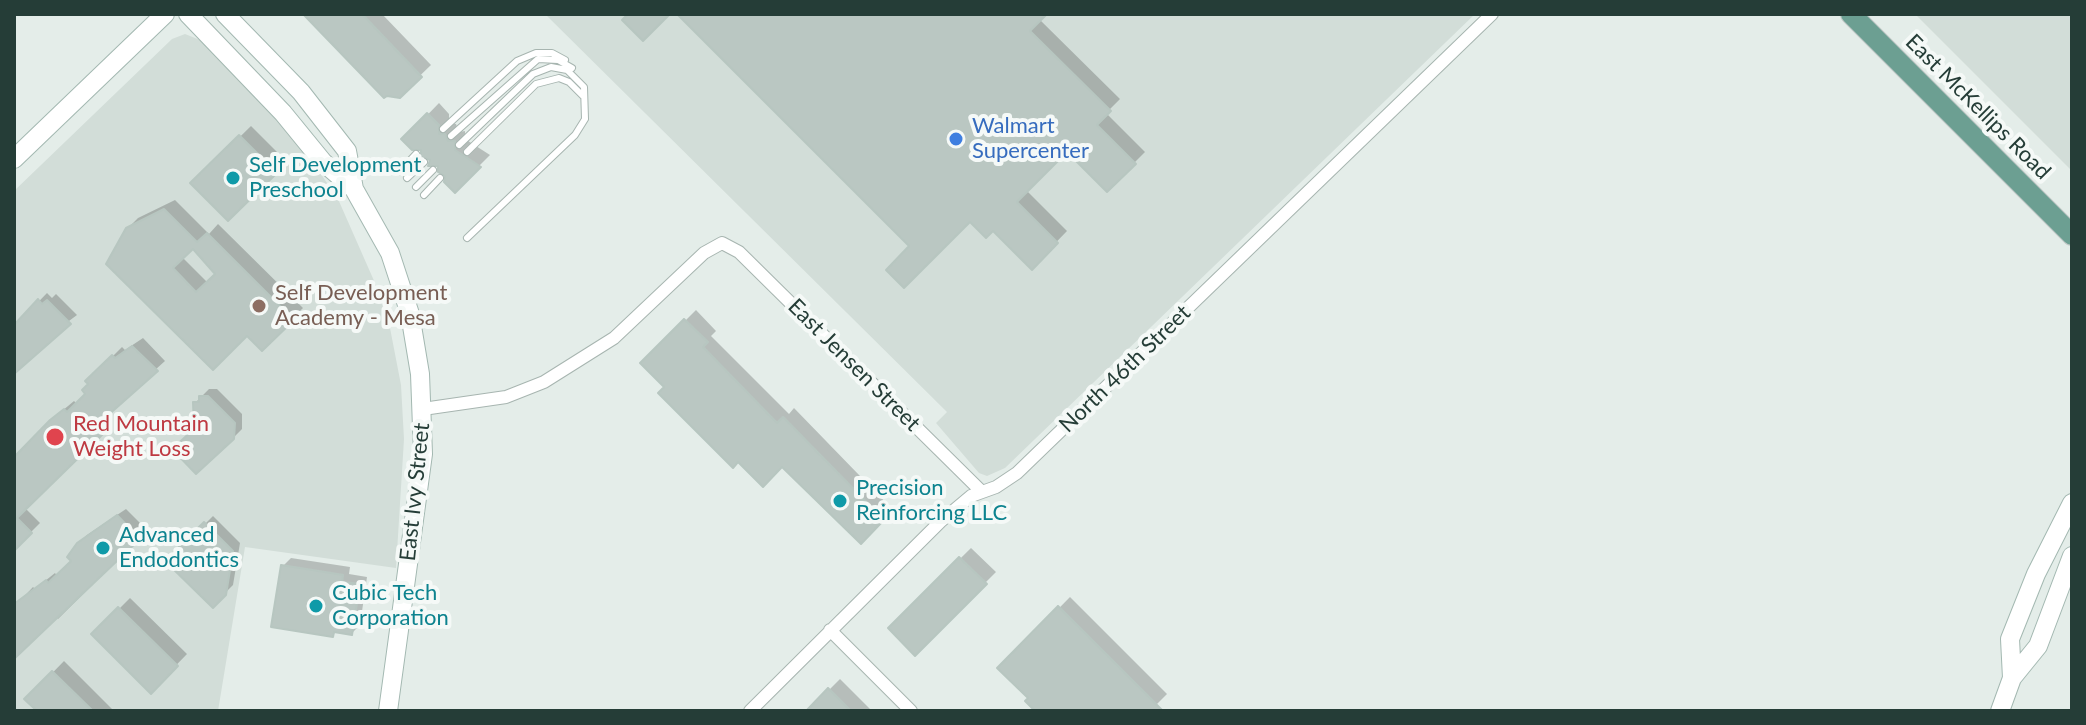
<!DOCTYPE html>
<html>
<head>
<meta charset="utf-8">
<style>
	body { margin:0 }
	#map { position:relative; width:2086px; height:725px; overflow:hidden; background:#e4ede9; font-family:Lato,sans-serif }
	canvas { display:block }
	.frame { position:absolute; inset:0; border:16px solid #253d37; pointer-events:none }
</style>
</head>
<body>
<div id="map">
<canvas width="2086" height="725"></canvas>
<div class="frame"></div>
</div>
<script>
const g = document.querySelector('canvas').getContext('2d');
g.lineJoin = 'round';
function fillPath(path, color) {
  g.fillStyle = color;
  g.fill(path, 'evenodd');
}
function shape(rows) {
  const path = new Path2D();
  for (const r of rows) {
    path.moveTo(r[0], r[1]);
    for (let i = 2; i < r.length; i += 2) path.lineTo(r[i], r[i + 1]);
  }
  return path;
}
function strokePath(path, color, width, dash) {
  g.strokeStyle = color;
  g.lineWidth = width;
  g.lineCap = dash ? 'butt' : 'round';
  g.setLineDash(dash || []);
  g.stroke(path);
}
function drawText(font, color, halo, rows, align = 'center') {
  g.font = font + ' Lato,sans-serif';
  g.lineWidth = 8;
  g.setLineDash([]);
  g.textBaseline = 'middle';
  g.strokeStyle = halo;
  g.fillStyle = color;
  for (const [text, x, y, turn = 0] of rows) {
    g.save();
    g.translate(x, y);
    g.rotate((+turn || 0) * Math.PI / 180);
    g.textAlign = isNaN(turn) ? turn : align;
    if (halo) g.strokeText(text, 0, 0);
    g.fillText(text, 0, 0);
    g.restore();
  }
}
fillPath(shape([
	[545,14,1475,14,1005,468,987,476,979,473,936,423,947,412],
	[1915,14,2072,14,2072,171],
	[185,34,200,40,272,114,312,161,338,199,375,283,390,328,401,385,404,439,396,568,245,547,218,711,14,711,14,191,172,39]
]), '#d2ddd8');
fillPath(shape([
	[308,14,382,14,431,65,399,96],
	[680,14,1044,14,1039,19,1120,99,1106,113,1145,152,1107,190,1067,150,1026,190,1067,231,1032,267,993,228,970,219,912,246],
	[439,103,449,114,449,123,456,124,459,132,465,131,465,139,490,155,455,190,439,164,422,148,404,139],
	[251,126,286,161,228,218,193,183],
	[175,200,209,234,218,224,303,308,262,348,247,334,213,367,127,229,138,218],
	[193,246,218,273,208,283,182,257],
	[47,293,52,298,56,294,77,315,14,362,14,327],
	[696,310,716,331,711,336,789,414,794,408,892,509,861,541,782,464,667,387,643,363],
	[143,338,165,361,105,415,112,422,24,507,40,523,14,549,14,459,62,411,74,401,77,404,88,394,88,381,122,347,125,350],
	[209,389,217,389,242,414,242,429,233,438,195,403],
	[126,509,147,530,87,585,89,588,58,619,56,616,14,656,17,604,33,587,35,589,55,573,57,576,74,561,78,544,87,535],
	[213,516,240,543,233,585,213,605,168,561],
	[971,548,996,572,915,653,890,628],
	[291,558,350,567,349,574,367,577,360,625,352,633,337,630,333,635,283,566],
	[1070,597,1167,694,1150,711,1038,711,1031,698,1000,668],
	[130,598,187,654,151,691,94,634],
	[64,661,114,711,39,711,27,699],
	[840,679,872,711,808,711]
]), '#0003');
const building = shape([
	[303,14,362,14,422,77,400,98,387,96,384,98,303,14],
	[628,14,670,14,643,41,622,20,628,14],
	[677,14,1047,14,1030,31,1111,111,1097,125,1136,164,1107,192,1067,152,1017,202,1058,243,1032,270,993,231,986,238,970,222,904,288,886,270,909,246,677,14],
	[427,113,439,125,439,134,445,134,448,141,455,141,455,150,481,167,455,193,444,182,445,176,438,172,438,166,428,166,430,160,421,157,421,150,412,150,401,139,427,113],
	[239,135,277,173,228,221,190,183,239,135],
	[164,209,197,242,207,233,294,320,262,351,247,336,213,370,106,264,126,228,164,209],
	[193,249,215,274,196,292,173,268,193,249],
	[38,299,42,304,47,300,71,324,14,374,14,325,38,299],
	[684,319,708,342,703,347,777,423,783,417,884,520,861,544,782,467,763,487,738,462,733,468,658,393,664,387,640,363,684,319],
	[132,346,158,371,97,425,104,433,17,518,32,533,14,551,14,457,50,420,64,409,67,412,85,394,82,390,88,384,85,381,112,355,115,358,132,346],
	[199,396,208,396,235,423,234,439,196,474,172,449,194,429,193,402,199,402,199,396],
	[117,515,140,539,14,659,14,604,46,580,48,583,71,561,67,557,77,543,117,515],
	[204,522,233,551,226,595,213,608,165,561,204,522],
	[959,557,987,584,915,656,888,628,959,557],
	[281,565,343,575,342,582,360,584,352,635,334,632,333,637,271,627,281,565],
	[1058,606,1163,711,1035,711,1025,701,1028,698,997,668,1058,606],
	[118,607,178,666,151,694,91,634,118,607],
	[52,671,93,711,37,711,24,699,52,671],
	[828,688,851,711,806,711,828,688]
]);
fillPath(building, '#bac7c2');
strokePath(building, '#b7c6c0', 2);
const lane = shape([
	[443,129,517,61,536,53,552,53,565,60],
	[451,136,538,59,558,60,572,68],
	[459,145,533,74,551,67,567,70,584,87,585,119,575,135,467,238],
	[467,152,536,84,559,78,569,82,583,96],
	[400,171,416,154],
	[407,178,424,162],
	[416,187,433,170],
	[424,195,440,178]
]);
const street = shape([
	[423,409,506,397,544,382,614,338,704,253,722,243,739,252,982,492],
	[830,630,911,711],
	[750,711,940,522,971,496,996,487,1017,473,1492,14]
]);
const secondary = shape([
	[188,14,283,113,323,162,354,189],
	[225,14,301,92,347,151,354,189,390,253,410,314,420,374,423,454,388,711],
	[14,159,165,14],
	[2012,678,2038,646,2072,556],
	[2000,711,2012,678,2010,639,2036,574,2072,503]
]);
const primary = shape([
	[1851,14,2072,235]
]);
strokePath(lane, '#a7b5b0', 8);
strokePath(street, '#a7b5b0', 14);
strokePath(secondary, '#a3b8b1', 20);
strokePath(primary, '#c2c9c7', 22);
strokePath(lane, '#fff', 6);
strokePath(street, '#fff', 12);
strokePath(secondary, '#fff', 18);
strokePath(primary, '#6c9f92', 20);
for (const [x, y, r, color] of [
	[956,139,8,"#3f7fe0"],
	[233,178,8,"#0f9aa8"],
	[259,306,8,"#8d6e63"],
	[55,437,10,"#e0444e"],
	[840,501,8,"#0f9aa8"],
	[103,548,8,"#0f9aa8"],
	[316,606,8,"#0f9aa8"]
]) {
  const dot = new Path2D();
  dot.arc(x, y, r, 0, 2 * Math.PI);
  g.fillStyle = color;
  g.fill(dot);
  strokePath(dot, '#f5f9f7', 3);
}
drawText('22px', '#253d37', '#f5f9f7', [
	["East McKellips Road",1978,107,45],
	["East Jensen Street",854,365,45],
	["North 46th Street",1125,369,-44],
	["East Ivy Street",415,492,-84]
]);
drawText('22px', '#366cbe', '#f5f9f7', [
	["Walmart",972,126],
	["Supercenter",972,151]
], 'left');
drawText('22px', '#0d838f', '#f5f9f7', [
	["Self Development",249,165],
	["Preschool",249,190],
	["Precision",856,488],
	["Reinforcing LLC",856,513],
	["Advanced",119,535],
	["Endodontics",119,560],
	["Cubic Tech",332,593],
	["Corporation",332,618]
], 'left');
drawText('22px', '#785e54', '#f5f9f7', [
	["Self Development",275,293],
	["Academy - Mesa",275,318]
], 'left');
drawText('22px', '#be3a42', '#f5f9f7', [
	["Red Mountain",73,424],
	["Weight Loss",73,449]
], 'left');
</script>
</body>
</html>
